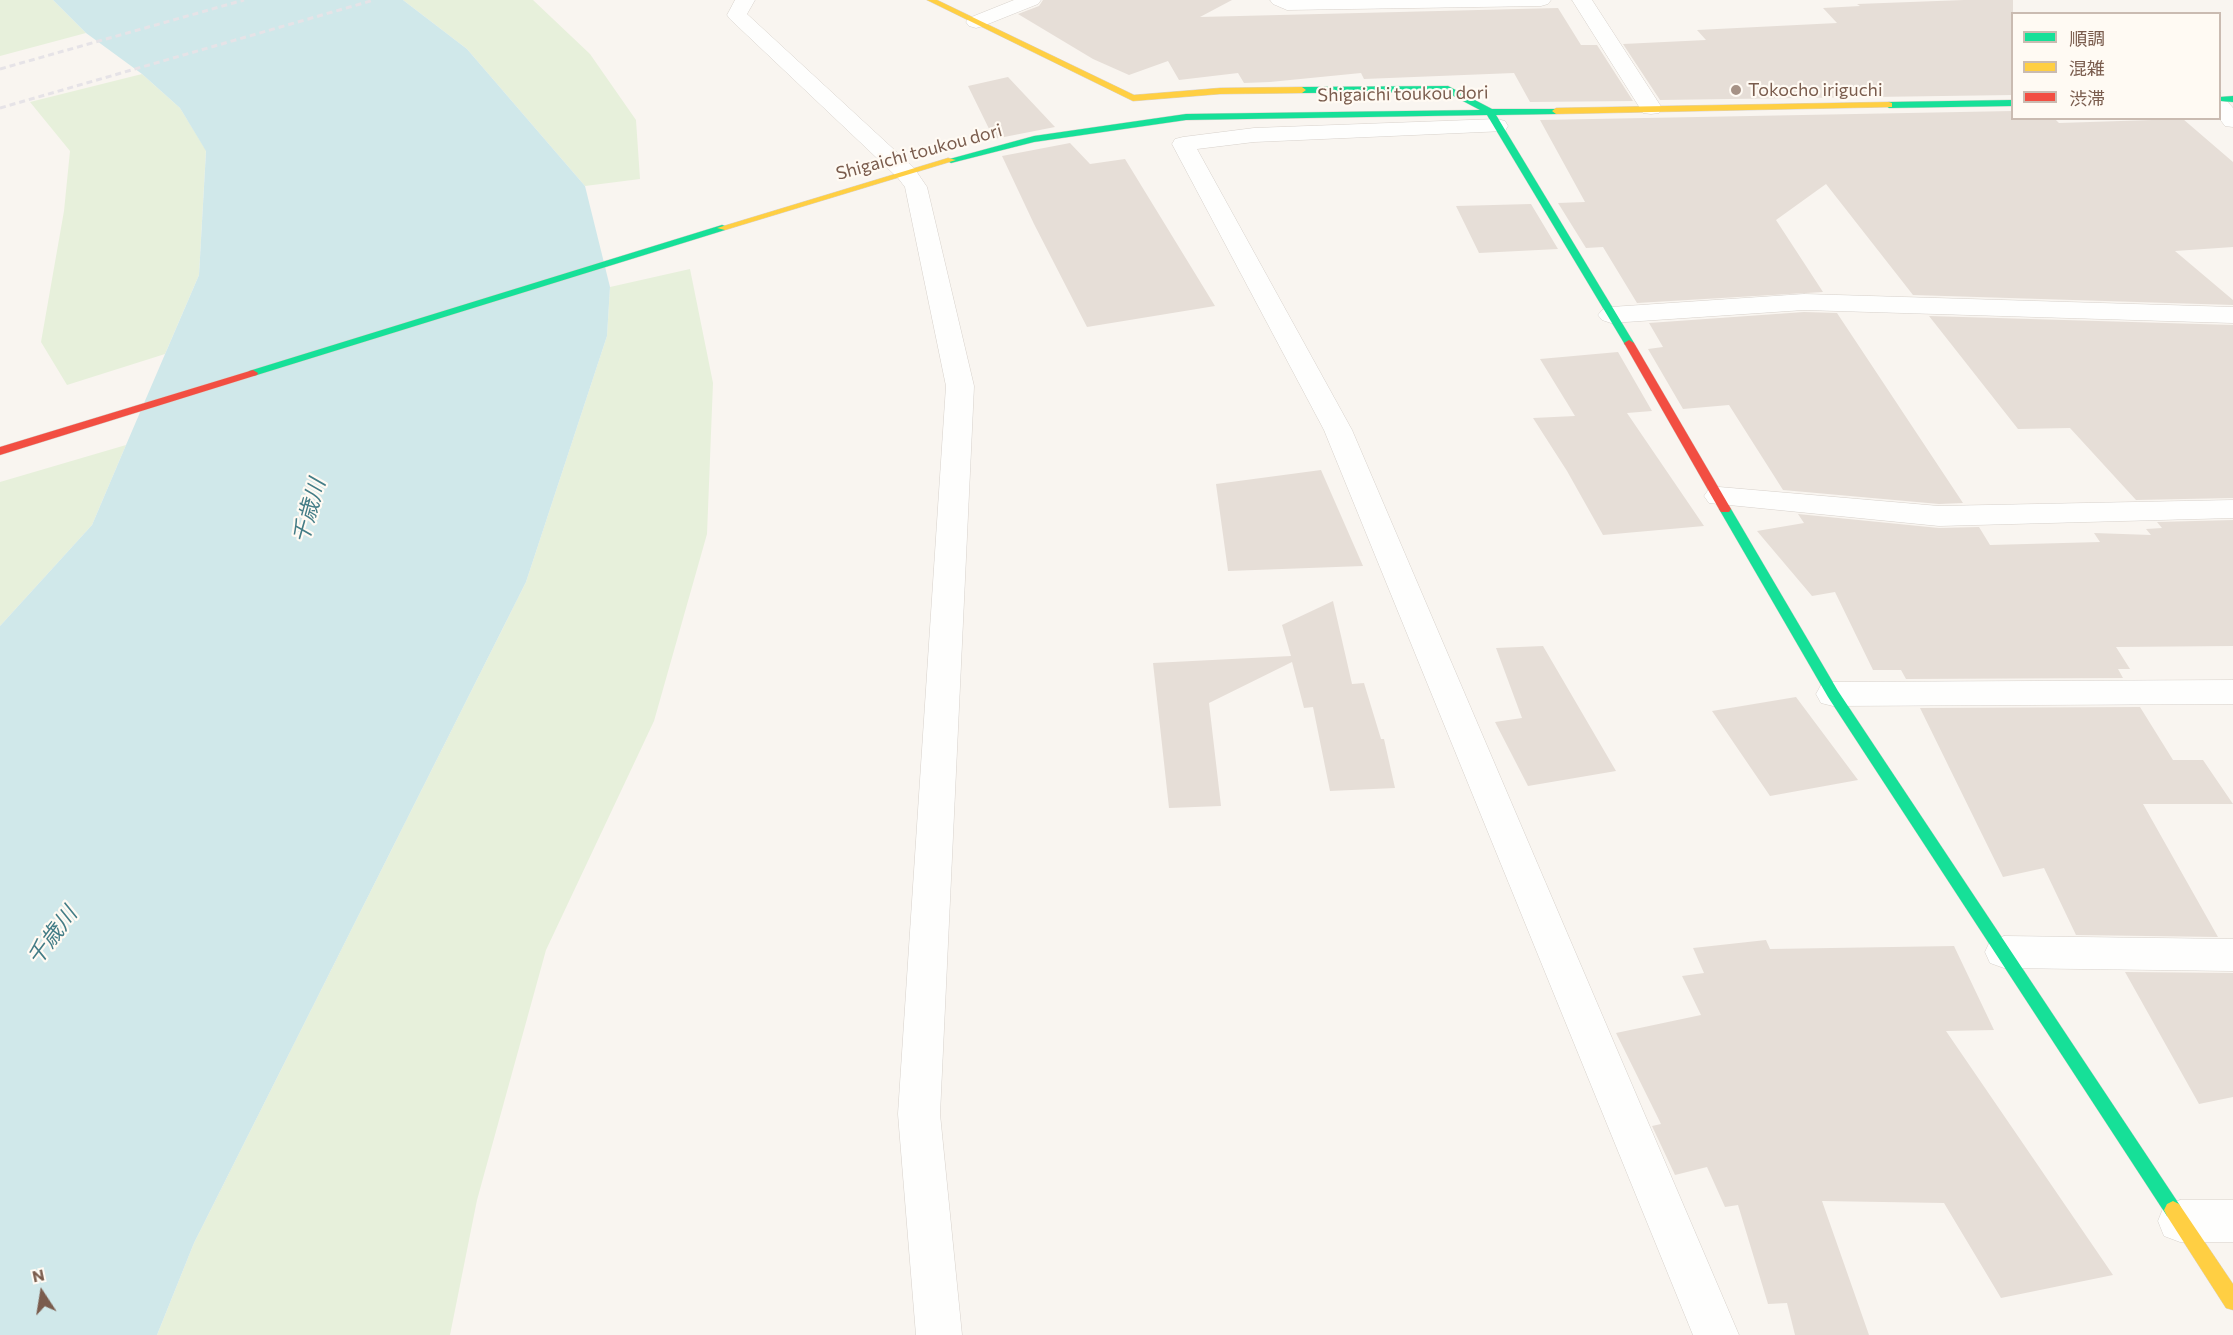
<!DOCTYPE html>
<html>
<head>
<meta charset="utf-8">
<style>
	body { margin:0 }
	#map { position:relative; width:2233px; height:1335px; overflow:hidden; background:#f9f5f0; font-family:Commissioner,"Noto Sans JP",sans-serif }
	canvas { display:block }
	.legend { position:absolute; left:2011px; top:12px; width:210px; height:108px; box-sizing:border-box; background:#fffaf3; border:2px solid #cabbb1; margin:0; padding:8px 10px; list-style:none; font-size:18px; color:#7a5c4d }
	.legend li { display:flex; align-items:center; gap:12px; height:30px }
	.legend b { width:30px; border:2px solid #cabbb1 }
	.north { position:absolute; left:12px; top:1263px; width:60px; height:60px; -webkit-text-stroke:4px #fffaf3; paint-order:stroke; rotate:348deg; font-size:16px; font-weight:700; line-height:24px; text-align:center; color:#7a5c4d }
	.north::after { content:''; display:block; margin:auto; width:21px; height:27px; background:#7a5c4d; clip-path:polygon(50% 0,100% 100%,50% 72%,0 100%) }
</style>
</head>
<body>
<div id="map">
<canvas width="2233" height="1335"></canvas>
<ul class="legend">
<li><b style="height:8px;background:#16e098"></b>順調</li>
<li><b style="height:8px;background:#ffcf43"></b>混雑</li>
<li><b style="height:8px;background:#f24e42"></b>渋滞</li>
</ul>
<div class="north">N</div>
</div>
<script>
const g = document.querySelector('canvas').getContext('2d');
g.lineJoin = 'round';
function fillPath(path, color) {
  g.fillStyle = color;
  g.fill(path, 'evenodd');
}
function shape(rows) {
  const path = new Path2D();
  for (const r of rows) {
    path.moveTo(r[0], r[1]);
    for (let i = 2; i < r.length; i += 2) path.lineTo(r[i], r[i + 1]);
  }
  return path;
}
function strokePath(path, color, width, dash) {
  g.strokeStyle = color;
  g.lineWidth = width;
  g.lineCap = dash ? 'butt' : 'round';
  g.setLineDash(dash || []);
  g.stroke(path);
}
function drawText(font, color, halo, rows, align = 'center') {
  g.font = font + ' Commissioner,"Noto Sans JP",sans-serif';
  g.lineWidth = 4.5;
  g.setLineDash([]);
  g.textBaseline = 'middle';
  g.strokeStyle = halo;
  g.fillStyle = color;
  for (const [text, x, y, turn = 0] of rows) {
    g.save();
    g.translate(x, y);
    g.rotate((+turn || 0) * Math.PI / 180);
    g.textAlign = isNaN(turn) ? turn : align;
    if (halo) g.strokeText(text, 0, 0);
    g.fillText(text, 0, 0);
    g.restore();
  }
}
fillPath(shape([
	[0,0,53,0,86,33,0,56],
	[403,0,533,0,590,54,636,120,640,179,585,186,467,49],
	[142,74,180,108,206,150,199,275,165,354,67,385,41,342,64,211,70,151,30,102],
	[690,269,713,383,707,534,654,721,546,950,477,1200,450,1335,157,1335,194,1243,526,582,607,336,610,287],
	[126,445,92,525,0,626,0,482]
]), '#e7f0db');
fillPath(shape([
	[53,0,403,0,467,49,585,186,610,287,607,336,526,582,194,1243,157,1335,0,1335,0,626,92,525,126,445,199,275,206,151,180,108,142,74,86,33]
]), '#d0e8ea');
fillPath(shape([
	[1043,0,1232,0,1200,17,1558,8,1581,45,1597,45,1633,101,1530,102,1514,73,1364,79,1361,73,1270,82,1244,83,1238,73,1179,80,1168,61,1129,75,1093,59,1018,14,1039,6],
	[1964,0,2013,0,2013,95,1660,100,1623,44,1706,40,1697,30,1837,23,1823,8,1860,6,1857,4],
	[1008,77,1055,127,994,139,968,86],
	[2013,111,2013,118,2054,118,2059,123,2183,119,2233,162,2233,247,2175,251,2233,300,2233,305,1913,295,1826,184,1776,220,1823,292,1637,303,1603,247,1586,248,1558,203,1585,202,1540,120],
	[1070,143,1090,164,1125,159,1215,306,1087,327,1034,224,1002,156],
	[1531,204,1558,249,1479,253,1456,206],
	[1804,312,1837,313,1963,503,1939,504,1783,490,1729,405,1683,409,1648,349,1663,347,1649,323],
	[1929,316,2233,325,2233,498,2136,500,2070,428,2018,429],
	[1618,352,1652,411,1627,413,1704,526,1603,535,1567,471,1533,418,1575,416,1540,359],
	[1321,470,1363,566,1228,571,1216,484],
	[1798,514,1939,528,1979,527,1990,545,2100,542,2094,533,2151,535,2146,529,2162,528,2157,522,2233,520,2233,646,2116,647,2130,669,2118,669,2123,678,1906,679,1901,670,1873,670,1835,592,1812,596,1757,531,1804,523],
	[1333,601,1352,684,1364,683,1381,739,1384,739,1395,788,1330,791,1313,707,1304,708,1292,662,1209,703,1221,806,1169,808,1153,663,1291,656,1282,625],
	[1543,646,1616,771,1528,786,1495,722,1522,718,1496,648],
	[1796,697,1858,780,1770,796,1712,711],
	[2140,707,2173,760,2203,760,2233,804,2143,804,2218,937,2076,935,2044,868,2003,877,1920,708],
	[1766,940,1770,949,1954,946,1994,1030,1946,1031,2113,1275,2001,1298,1944,1203,1822,1201,1869,1335,1795,1335,1787,1303,1768,1304,1738,1205,1725,1207,1707,1167,1675,1175,1652,1126,1661,1124,1616,1033,1701,1015,1682,976,1704,973,1693,948],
	[2125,972,2233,973,2233,1097,2199,1104]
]), '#e6ded7');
const street = shape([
	[735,0,755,0,747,14,914,168,927,187,974,386,940,1114,962,1335,916,1335,898,1114,946,386,905,187,898,178,730,19,727,15,735,0],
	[1014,0,1041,0,1038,4,983,26,976,28,969,26,966,22,969,18,1014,0],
	[1270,0,1551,0,1548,4,1541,6,1287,10,1273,4,1270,0],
	[1572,0,1592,0,1662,108,1659,113,1651,114,1643,113,1572,0],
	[2220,101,2228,102,2233,108,2233,127,2225,126,2219,118,2220,101],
	[1497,119,1505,121,1508,126,1505,131,1254,142,1197,149,1352,430,1739,1335,1693,1335,1324,430,1172,144,1175,139,1183,137,1254,128,1497,119],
	[1804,294,2233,307,2233,323,1804,310,1611,323,1602,320,1598,315,1602,310,1611,307,1804,294],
	[1719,487,1939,506,2233,500,2233,518,1939,526,1709,503,1704,496,1709,489,1719,487],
	[2233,680,2233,704,1833,706,1821,703,1816,694,1821,685,1833,682,2233,680],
	[2004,936,2233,939,2233,971,2004,968,1990,963,1985,952,1990,941,2004,936],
	[2180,1200,2233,1200,2233,1242,2180,1242,2164,1236,2158,1221,2164,1206,2180,1200]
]);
const fast = shape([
	[1448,86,1492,109,1559,109,1560,111,1556,114,1496,115,1634,343,1633,345,1625,345,1624,343,1487,115,1186,120,1034,142,951,163,946,160,1034,136,1186,114,1480,110,1446,92,1302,93,1298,90,1302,87,1448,86],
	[2233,96,2233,102,2220,101,2220,97,2233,96],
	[2012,100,2012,106,1889,108,1885,105,1889,102,2012,100],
	[722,225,725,226,725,230,257,375,253,376,248,373,249,371,722,225],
	[1725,505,1731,509,1838,691,2179,1204,2182,1210,2179,1216,2173,1219,2167,1216,1828,697,1719,509,1725,505]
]);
const slow = shape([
	[927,0,937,0,1134,95,1220,88,1302,87,1306,90,1302,93,1220,94,1133,101,927,0],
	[1889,102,1892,103,1892,107,1556,114,1552,111,1556,108,1889,102],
	[948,158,956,160,725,230,717,228,948,158],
	[2173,1201,2179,1204,2233,1284,2233,1310,2226,1308,2167,1216,2164,1210,2167,1204,2173,1201]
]);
const jam = shape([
	[1629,340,1634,343,1731,509,1729,512,1721,512,1719,509,1624,343,1629,340],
	[253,370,258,373,257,375,0,455,0,447,253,370]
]);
strokePath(street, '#d7d1cb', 1);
strokePath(fast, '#d9d2cb', 1);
strokePath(slow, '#d9d2cb', 1);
strokePath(jam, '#d9d2cb', 1);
fillPath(street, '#fefefd');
fillPath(fast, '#16e098');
fillPath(slow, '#ffcf43');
fillPath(jam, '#f24e42');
strokePath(shape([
	[0,69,244,0],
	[0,108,374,0]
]), '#e6e3e7', 3, [6, 4]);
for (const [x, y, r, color] of [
	[1736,90,6,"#a69286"]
]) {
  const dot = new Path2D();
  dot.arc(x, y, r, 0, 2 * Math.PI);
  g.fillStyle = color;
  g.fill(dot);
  strokePath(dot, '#fffaf3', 2);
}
drawText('18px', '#7a5c4d', '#fffaf3', [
	["Tokocho iriguchi",1748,90]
], 'left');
drawText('18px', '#7a5c4d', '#fffaf3', [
	["Shigaichi toukou dori",1403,94,-1],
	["Shigaichi toukou dori",919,152,-15]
]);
drawText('italic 22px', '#437c86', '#fffaf3', [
	["千歳川",309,511,-74],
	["千歳川",52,936,-53]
]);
</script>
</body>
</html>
